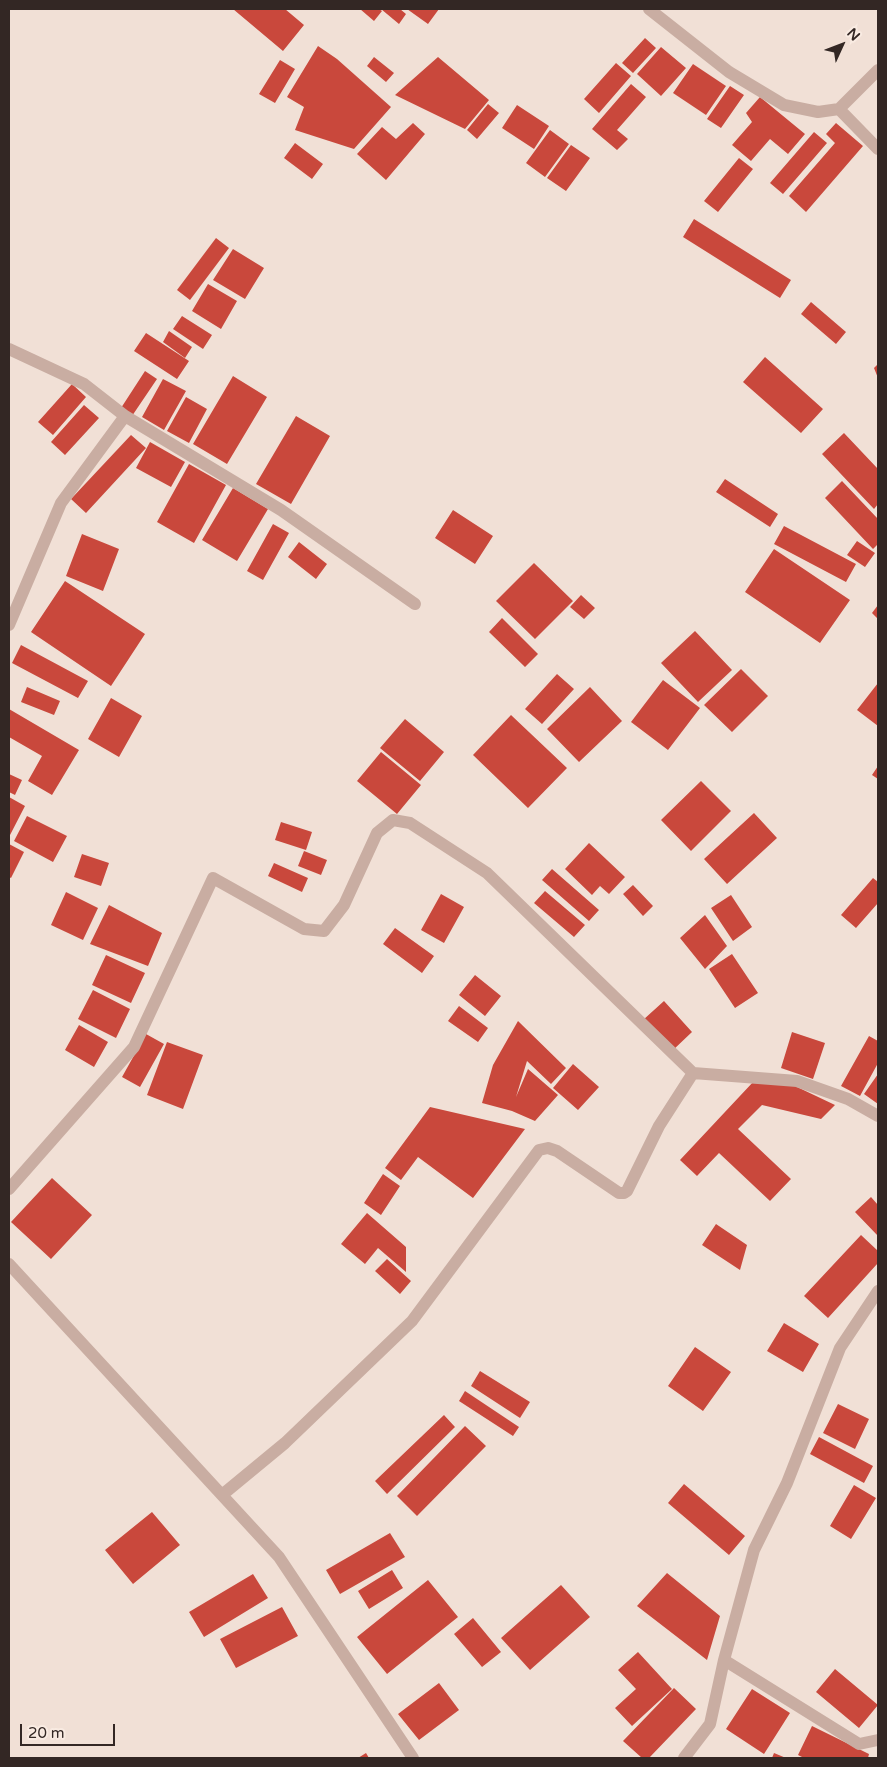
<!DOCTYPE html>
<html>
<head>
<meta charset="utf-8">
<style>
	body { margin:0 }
	#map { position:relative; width:887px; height:1767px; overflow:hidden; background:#f1e0d6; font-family:"Varela Round",sans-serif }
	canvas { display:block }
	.frame { position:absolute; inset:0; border:10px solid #332724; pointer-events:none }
	.north { position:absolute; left:817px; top:20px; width:50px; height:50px; -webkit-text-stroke:4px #f9ebe2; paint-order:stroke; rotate:47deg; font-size:14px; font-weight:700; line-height:20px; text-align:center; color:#332724 }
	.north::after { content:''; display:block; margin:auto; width:18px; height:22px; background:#332724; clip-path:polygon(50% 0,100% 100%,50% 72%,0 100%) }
	.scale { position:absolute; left:20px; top:1724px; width:95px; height:22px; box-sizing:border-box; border:2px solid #332724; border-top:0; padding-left:6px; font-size:15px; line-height:18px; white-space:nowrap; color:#332724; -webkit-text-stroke:4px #f9ebe2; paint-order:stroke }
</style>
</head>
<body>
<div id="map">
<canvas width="887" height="1767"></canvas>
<div class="frame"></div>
<div class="north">N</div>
<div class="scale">20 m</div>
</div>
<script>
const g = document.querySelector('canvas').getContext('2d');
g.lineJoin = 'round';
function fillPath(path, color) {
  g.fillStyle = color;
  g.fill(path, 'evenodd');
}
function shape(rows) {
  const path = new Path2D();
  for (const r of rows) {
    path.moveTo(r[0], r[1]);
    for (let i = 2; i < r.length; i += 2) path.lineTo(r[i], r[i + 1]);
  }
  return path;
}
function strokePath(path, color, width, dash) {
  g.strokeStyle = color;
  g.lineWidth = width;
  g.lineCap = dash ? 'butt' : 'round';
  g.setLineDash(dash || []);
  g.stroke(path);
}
fillPath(shape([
	[233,9,285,9,304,25,283,51],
	[360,9,379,9,382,11,374,21],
	[381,9,400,9,406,14,399,24],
	[407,9,439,9,428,24],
	[645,38,656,48,633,73,622,63],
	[318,46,337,59,391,107,354,149,295,130,304,107,287,97],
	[661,47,686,68,661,96,637,74],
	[374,57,394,73,386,82,367,66],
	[438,57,489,100,465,129,395,95],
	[280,60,295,69,275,103,259,94],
	[616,63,631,76,599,113,584,99],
	[693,64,726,86,706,115,673,93],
	[631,84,646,97,617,130,628,139,617,150,592,129],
	[730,86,744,95,721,128,707,119],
	[760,97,805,134,788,154,770,139,751,161,732,145,752,122,746,113],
	[488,104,499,113,477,139,467,130],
	[517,105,549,126,534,149,502,128],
	[413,123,425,134,386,180,357,154,382,127,396,139],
	[836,123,863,146,806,212,789,196,835,143,826,134],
	[550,130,569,144,545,177,526,163],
	[814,132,827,143,783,194,770,183],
	[295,143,323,164,312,179,284,158],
	[571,145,590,158,566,191,547,178],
	[739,158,753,169,718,212,704,201],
	[694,219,791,280,780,298,683,237],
	[216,238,229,248,190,300,177,290],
	[233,249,264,268,245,299,213,280],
	[208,284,237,301,221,329,192,311],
	[811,302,846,332,836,344,801,314],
	[182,316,212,335,203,349,173,329],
	[169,331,192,347,185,358,163,342],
	[146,333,189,361,177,379,134,351],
	[765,357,823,409,801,433,743,382],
	[878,364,878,378,874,368],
	[145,371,157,379,132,416,121,408],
	[233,376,267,397,227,464,193,444],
	[163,379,186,391,164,430,142,417],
	[72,384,86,397,53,435,38,422],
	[186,397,207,409,189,443,167,431],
	[84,405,99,418,65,455,51,442],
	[296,416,330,436,291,504,256,484],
	[844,433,878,469,878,504,874,509,822,454],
	[131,435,146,448,86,513,71,499],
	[150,442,185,462,171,487,136,468],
	[189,464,226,485,194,543,157,522],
	[725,479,778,514,770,527,716,492],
	[842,481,878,519,878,544,873,549,825,498],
	[233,488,268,509,237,561,202,540],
	[453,510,493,536,475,564,435,538],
	[273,524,289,533,263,580,247,571],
	[784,526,856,564,846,582,774,544],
	[82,534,119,549,103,591,66,576],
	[857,541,875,553,865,567,847,555],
	[299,542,327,564,316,579,288,557],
	[774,549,850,600,820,643,745,592],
	[534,563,573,601,535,639,496,601],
	[65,581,145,634,111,686,31,632],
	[581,595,595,608,584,619,570,607],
	[878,605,878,619,872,613],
	[502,618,538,654,525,667,489,632],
	[695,631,732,670,698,702,661,663],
	[21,645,88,681,78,698,12,663],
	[741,669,768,696,732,732,704,705],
	[557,674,574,689,542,724,525,709],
	[663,680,700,708,668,750,631,722],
	[878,683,878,726,857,710],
	[27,687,60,701,54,715,21,702],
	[590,687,622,721,579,762,547,729],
	[111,698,142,716,119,757,88,739],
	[9,709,79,750,52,795,28,781,42,756,9,737],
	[511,715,567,768,528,808,473,755],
	[405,719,444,752,420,781,380,748],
	[381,752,421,785,397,814,357,781],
	[878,766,878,779,872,775],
	[9,774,22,780,15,795,9,792],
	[701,781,731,811,691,851,661,820],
	[9,797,25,806,9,837],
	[754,813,777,838,727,884,704,859],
	[27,816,67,836,53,862,14,841],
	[281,822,312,832,306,850,275,840],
	[589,843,625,877,609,894,600,886,592,895,565,869],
	[9,844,24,852,11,878,9,877],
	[304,851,327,860,321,875,298,866],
	[82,854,109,863,101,886,74,877],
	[274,863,308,878,302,892,268,876],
	[552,869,599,910,589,921,542,880],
	[873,878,878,882,878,903,856,928,841,915],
	[633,885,653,906,643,916,623,894],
	[545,891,585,925,574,937,534,903],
	[66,892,98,908,83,940,51,925],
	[441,894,464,907,444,943,421,930],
	[731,895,752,927,733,941,711,908],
	[109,905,162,933,148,966,90,944],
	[705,915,727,946,705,969,680,938],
	[395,928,434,956,422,973,383,944],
	[732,954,758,993,735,1008,709,969],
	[106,955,145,973,131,1003,92,985],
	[475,975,501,996,485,1016,459,995],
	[93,990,130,1009,116,1038,78,1019],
	[664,1001,692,1032,672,1051,643,1020],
	[459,1006,488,1028,478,1042,448,1021],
	[518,1021,566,1068,551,1084,527,1061,516,1097,528,1069,558,1095,535,1121,512,1111,482,1103,493,1065],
	[79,1025,108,1042,94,1067,65,1050],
	[792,1032,825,1043,813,1079,781,1068],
	[146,1034,164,1044,140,1087,122,1077],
	[869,1036,878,1041,878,1063,860,1096,841,1086],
	[167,1042,203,1055,183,1109,147,1095],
	[573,1064,599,1087,578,1110,553,1088],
	[878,1074,878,1104,864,1094],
	[754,1081,795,1086,835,1105,821,1119,762,1105,738,1129,791,1179,770,1201,719,1153,697,1176,680,1160],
	[430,1107,525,1129,473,1198,418,1157,401,1180,385,1168],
	[383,1174,400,1186,381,1215,364,1203],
	[52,1178,92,1215,51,1259,11,1222],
	[871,1197,878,1205,878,1236,855,1212],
	[367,1213,406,1247,406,1272,378,1248,365,1264,341,1244],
	[716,1224,747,1245,740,1270,702,1245],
	[861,1235,878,1251,878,1263,828,1318,804,1296],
	[387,1259,411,1281,400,1294,375,1271],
	[784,1323,819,1344,803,1372,767,1351],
	[695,1347,731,1372,703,1411,668,1386],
	[480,1371,530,1402,520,1418,471,1386],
	[465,1391,519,1427,513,1436,459,1401],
	[838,1404,869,1419,855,1449,823,1433],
	[444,1415,455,1427,387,1494,375,1481],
	[465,1426,486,1446,417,1516,397,1496],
	[819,1437,873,1466,864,1483,810,1454],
	[684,1484,745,1536,729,1555,668,1503],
	[854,1485,876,1498,851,1539,830,1526],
	[152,1512,180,1545,133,1584,105,1550],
	[390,1533,405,1557,340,1594,326,1570],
	[392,1570,403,1588,369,1609,358,1591],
	[667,1573,720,1616,707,1660,637,1606],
	[253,1574,268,1598,204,1637,189,1612],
	[428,1580,458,1617,387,1674,357,1637],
	[561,1585,590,1617,530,1670,501,1638],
	[282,1607,298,1636,236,1668,220,1639],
	[473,1618,501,1652,482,1667,454,1634],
	[638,1652,672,1689,632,1726,615,1708,636,1689,618,1670],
	[835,1669,878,1705,859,1728,816,1692],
	[439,1683,459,1710,419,1740,398,1714],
	[674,1688,696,1709,649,1758,642,1758,623,1741],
	[752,1689,790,1713,764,1754,726,1729],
	[812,1726,869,1754,868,1758,804,1758,798,1755],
	[366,1753,369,1758,358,1758],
	[774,1753,786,1758,772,1758]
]), '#c9483c');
strokePath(shape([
	[649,9,729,72,784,105,818,112,839,109],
	[878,70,839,109,878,149],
	[9,349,84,384,125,416],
	[9,625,61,503,125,416,281,510,415,604],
	[9,1189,134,1047,213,878,304,929,324,931,344,905,377,833,393,820,410,823,487,873,693,1073],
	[9,1264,279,1557,413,1758],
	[222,1495,285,1443,412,1321,539,1150,548,1148,557,1151,619,1193,624,1193,627,1191,659,1126,693,1073,797,1081,848,1099,878,1116],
	[724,1660,859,1744,878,1740],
	[684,1758,710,1724,724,1660,754,1550,787,1483,840,1348,878,1291]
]), '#c9ada2', 12);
</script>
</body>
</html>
